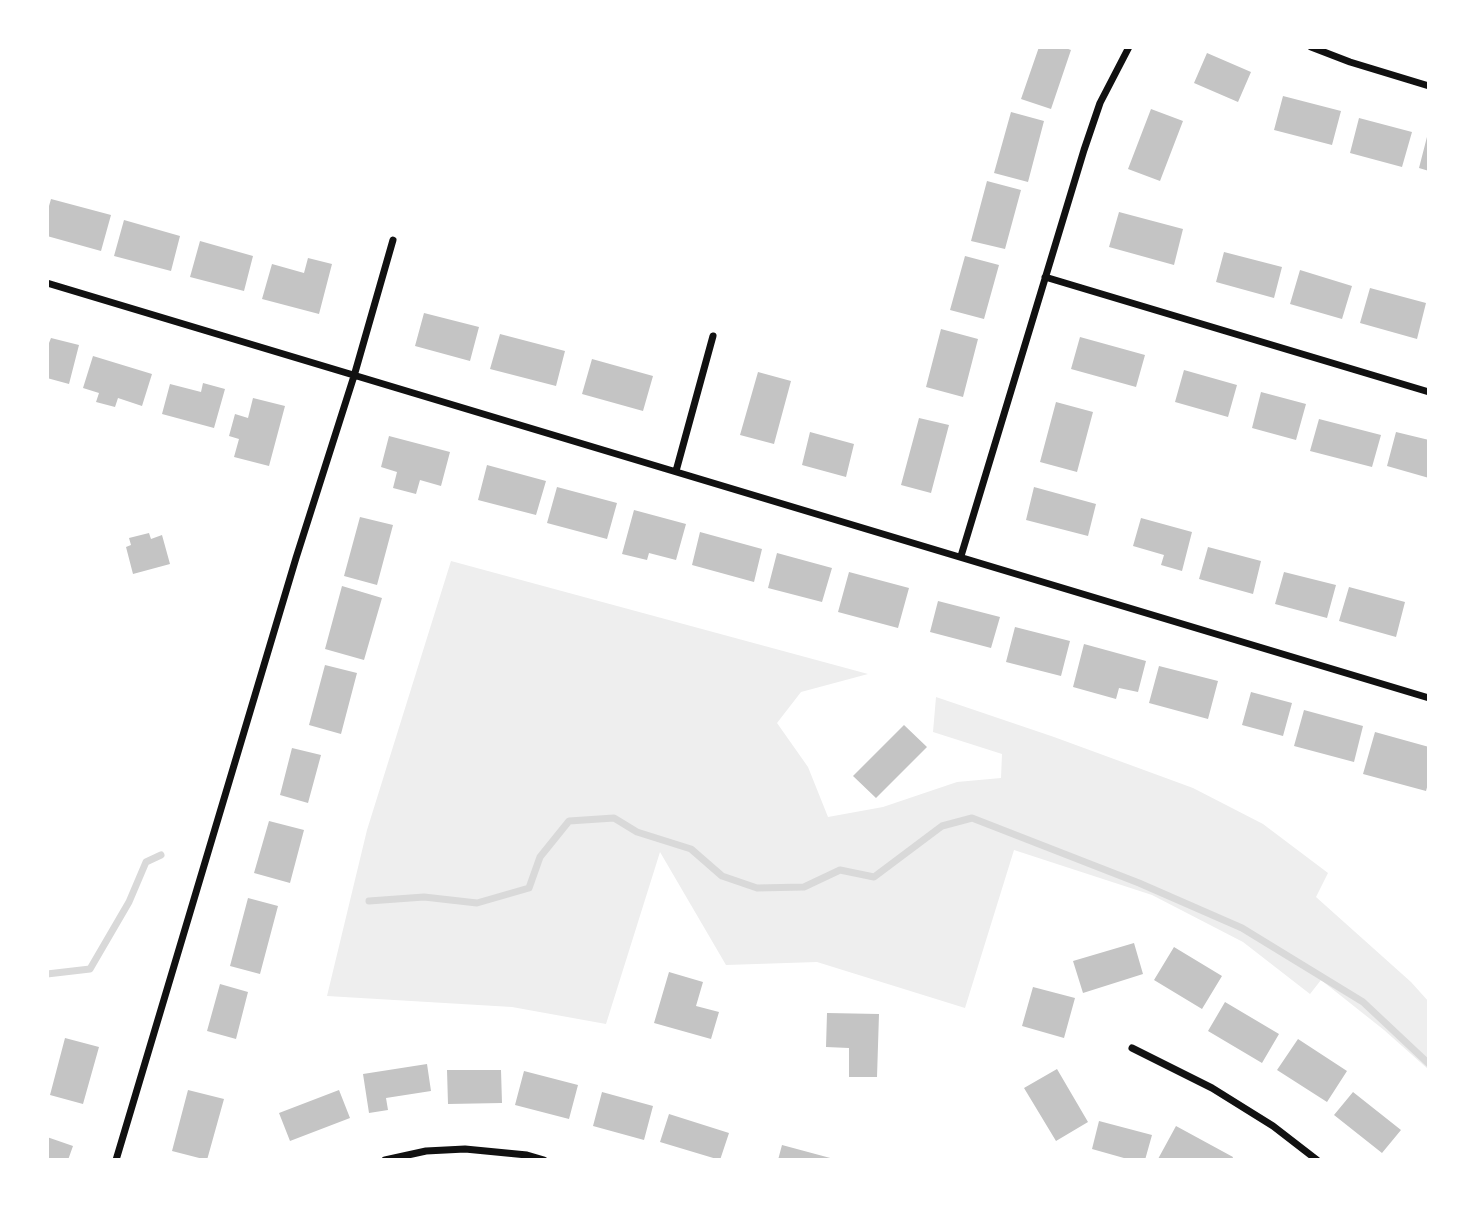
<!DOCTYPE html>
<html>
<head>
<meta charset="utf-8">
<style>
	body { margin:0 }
	#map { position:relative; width:1476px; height:1207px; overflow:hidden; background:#fff; font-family:"Fira Sans",sans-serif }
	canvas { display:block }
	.frame { position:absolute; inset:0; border:49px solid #fff; pointer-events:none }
</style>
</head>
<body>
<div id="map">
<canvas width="1476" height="1207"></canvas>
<div class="frame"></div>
</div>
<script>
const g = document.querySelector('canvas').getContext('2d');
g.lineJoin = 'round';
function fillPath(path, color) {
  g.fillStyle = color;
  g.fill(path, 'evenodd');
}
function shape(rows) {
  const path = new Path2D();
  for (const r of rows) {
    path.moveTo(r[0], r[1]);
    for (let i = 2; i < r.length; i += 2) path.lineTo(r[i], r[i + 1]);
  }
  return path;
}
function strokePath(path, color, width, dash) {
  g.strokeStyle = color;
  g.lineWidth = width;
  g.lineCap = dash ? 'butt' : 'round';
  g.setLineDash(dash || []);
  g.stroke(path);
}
fillPath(shape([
	[451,561,868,674,801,692,777,723,808,767,828,817,883,807,957,782,1001,778,1002,754,933,732,936,697,1054,737,1193,788,1263,824,1328,873,1316,897,1411,982,1429,1002,1429,1070,1384,1030,1321,980,1310,994,1243,942,1152,895,1014,850,965,1008,817,962,726,965,660,852,606,1024,512,1007,327,996,367,830]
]), '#eee');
strokePath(shape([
	[369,901,424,897,477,903,529,888,540,857,569,821,614,818,637,832,691,849,722,876,757,888,804,887,840,870,874,877,942,826,972,818,1139,883,1242,928,1363,1002,1429,1064],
	[47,974,90,969,129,902,146,862,161,855]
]), '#d9d9d9', 7);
fillPath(shape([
	[1039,47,1063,47,1071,50,1051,109,1021,99],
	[1207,53,1251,72,1238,102,1194,83],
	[1283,96,1341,111,1332,145,1274,130],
	[1151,109,1183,121,1160,181,1128,169],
	[1011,112,1044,121,1028,182,994,173],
	[1359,118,1412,132,1402,167,1350,153],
	[1428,133,1429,133,1429,171,1419,168],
	[987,181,1021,190,1005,249,971,241],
	[51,199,111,215,101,251,47,236,47,213],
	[1119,212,1183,229,1174,265,1109,247],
	[124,220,180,236,171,271,114,256],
	[200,241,253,256,244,291,190,277],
	[1224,252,1282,267,1274,298,1216,282],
	[965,256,999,265,984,319,950,310],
	[308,258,332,264,319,314,262,299,272,264,304,273],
	[1300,270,1352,286,1342,319,1290,304],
	[1370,288,1426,303,1417,339,1360,323],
	[424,313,479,327,470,361,415,346],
	[941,329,978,339,963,397,926,387],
	[500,334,565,351,556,386,490,369],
	[1080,337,1145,355,1136,387,1071,369],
	[51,338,79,345,69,384,47,378,47,348],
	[93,356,152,374,142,406,118,398,115,407,96,402,99,393,83,388],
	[592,359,653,376,643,411,582,394],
	[1184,370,1237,385,1228,417,1175,402],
	[758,372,791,381,774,444,740,435],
	[203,383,225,389,214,428,162,414,170,384,201,392],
	[1261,392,1306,404,1296,440,1252,428],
	[253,398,285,406,269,466,234,457,239,439,229,436,235,414,248,418],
	[1056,402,1093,412,1077,472,1040,462],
	[919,418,949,425,931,493,901,485],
	[1319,419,1381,435,1372,467,1310,451],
	[810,432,854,444,846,477,802,465],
	[1396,432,1429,440,1429,478,1387,466],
	[389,436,450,452,441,486,420,480,416,494,393,488,397,472,381,467],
	[487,465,546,481,536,515,478,500],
	[557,487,617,503,607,539,547,523],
	[1034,487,1096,504,1088,536,1026,520],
	[634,510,686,524,676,560,649,553,647,560,622,554],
	[360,517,393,525,377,585,344,576],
	[1141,518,1192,532,1182,571,1161,565,1164,555,1133,546],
	[700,532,762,549,754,582,692,565],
	[149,533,151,539,162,535,170,564,133,574,126,547,131,545,129,538],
	[1208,547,1261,561,1253,594,1199,579],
	[777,553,832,568,822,602,768,588],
	[849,572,909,588,898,628,838,612],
	[1284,572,1336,585,1327,618,1275,604],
	[342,586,382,598,364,660,325,649],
	[1349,587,1405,602,1396,637,1339,621],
	[938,601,1000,617,991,648,930,632],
	[1015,627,1070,641,1061,676,1006,662],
	[1084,644,1146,661,1138,692,1119,688,1116,699,1073,687],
	[325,665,357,673,341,734,309,725],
	[1159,666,1218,681,1208,719,1149,703],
	[1251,692,1292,703,1283,736,1242,725],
	[1304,710,1363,726,1354,762,1294,746],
	[904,725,927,747,876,798,853,776],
	[1375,732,1429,747,1429,780,1426,791,1363,774],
	[292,748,321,755,308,803,280,795],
	[269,821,304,830,290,883,254,873],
	[248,898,278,906,260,974,230,966],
	[1134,943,1143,974,1083,993,1073,961],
	[1174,947,1222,976,1202,1009,1154,980],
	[669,972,703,982,696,1006,719,1012,711,1039,654,1023],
	[220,984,248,992,236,1039,207,1031],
	[1033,987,1075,998,1064,1038,1022,1026],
	[1225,1002,1279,1034,1262,1063,1208,1031],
	[827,1013,879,1014,877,1077,849,1077,849,1048,826,1047],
	[65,1038,99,1047,83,1104,50,1095],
	[1298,1039,1347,1071,1327,1102,1277,1070],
	[427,1064,431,1091,386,1098,388,1110,369,1113,363,1074],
	[1057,1069,1088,1122,1056,1141,1024,1088],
	[447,1070,501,1070,502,1103,448,1104],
	[524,1071,578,1085,569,1119,515,1105],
	[188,1090,224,1099,207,1160,172,1151],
	[339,1090,350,1118,290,1141,279,1113],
	[602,1092,653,1106,644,1140,593,1126],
	[1353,1092,1401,1130,1382,1153,1334,1115],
	[669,1114,729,1133,720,1160,660,1142],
	[1099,1121,1152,1135,1145,1160,1131,1160,1092,1149],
	[1176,1126,1233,1157,1232,1160,1158,1159],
	[47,1137,73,1146,68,1160,47,1160],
	[782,1145,834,1159,834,1160,778,1160]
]), '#c4c4c4');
strokePath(shape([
	[1311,47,1350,62,1429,86],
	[1045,277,1429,392],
	[47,283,1429,698],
	[676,471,713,336],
	[961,556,1084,150,1100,103,1129,47],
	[1132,1048,1212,1088,1273,1126,1317,1160],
	[116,1160,296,558,354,376,393,240],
	[385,1160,426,1151,465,1149,527,1155,544,1160]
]), '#111', 7);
</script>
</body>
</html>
